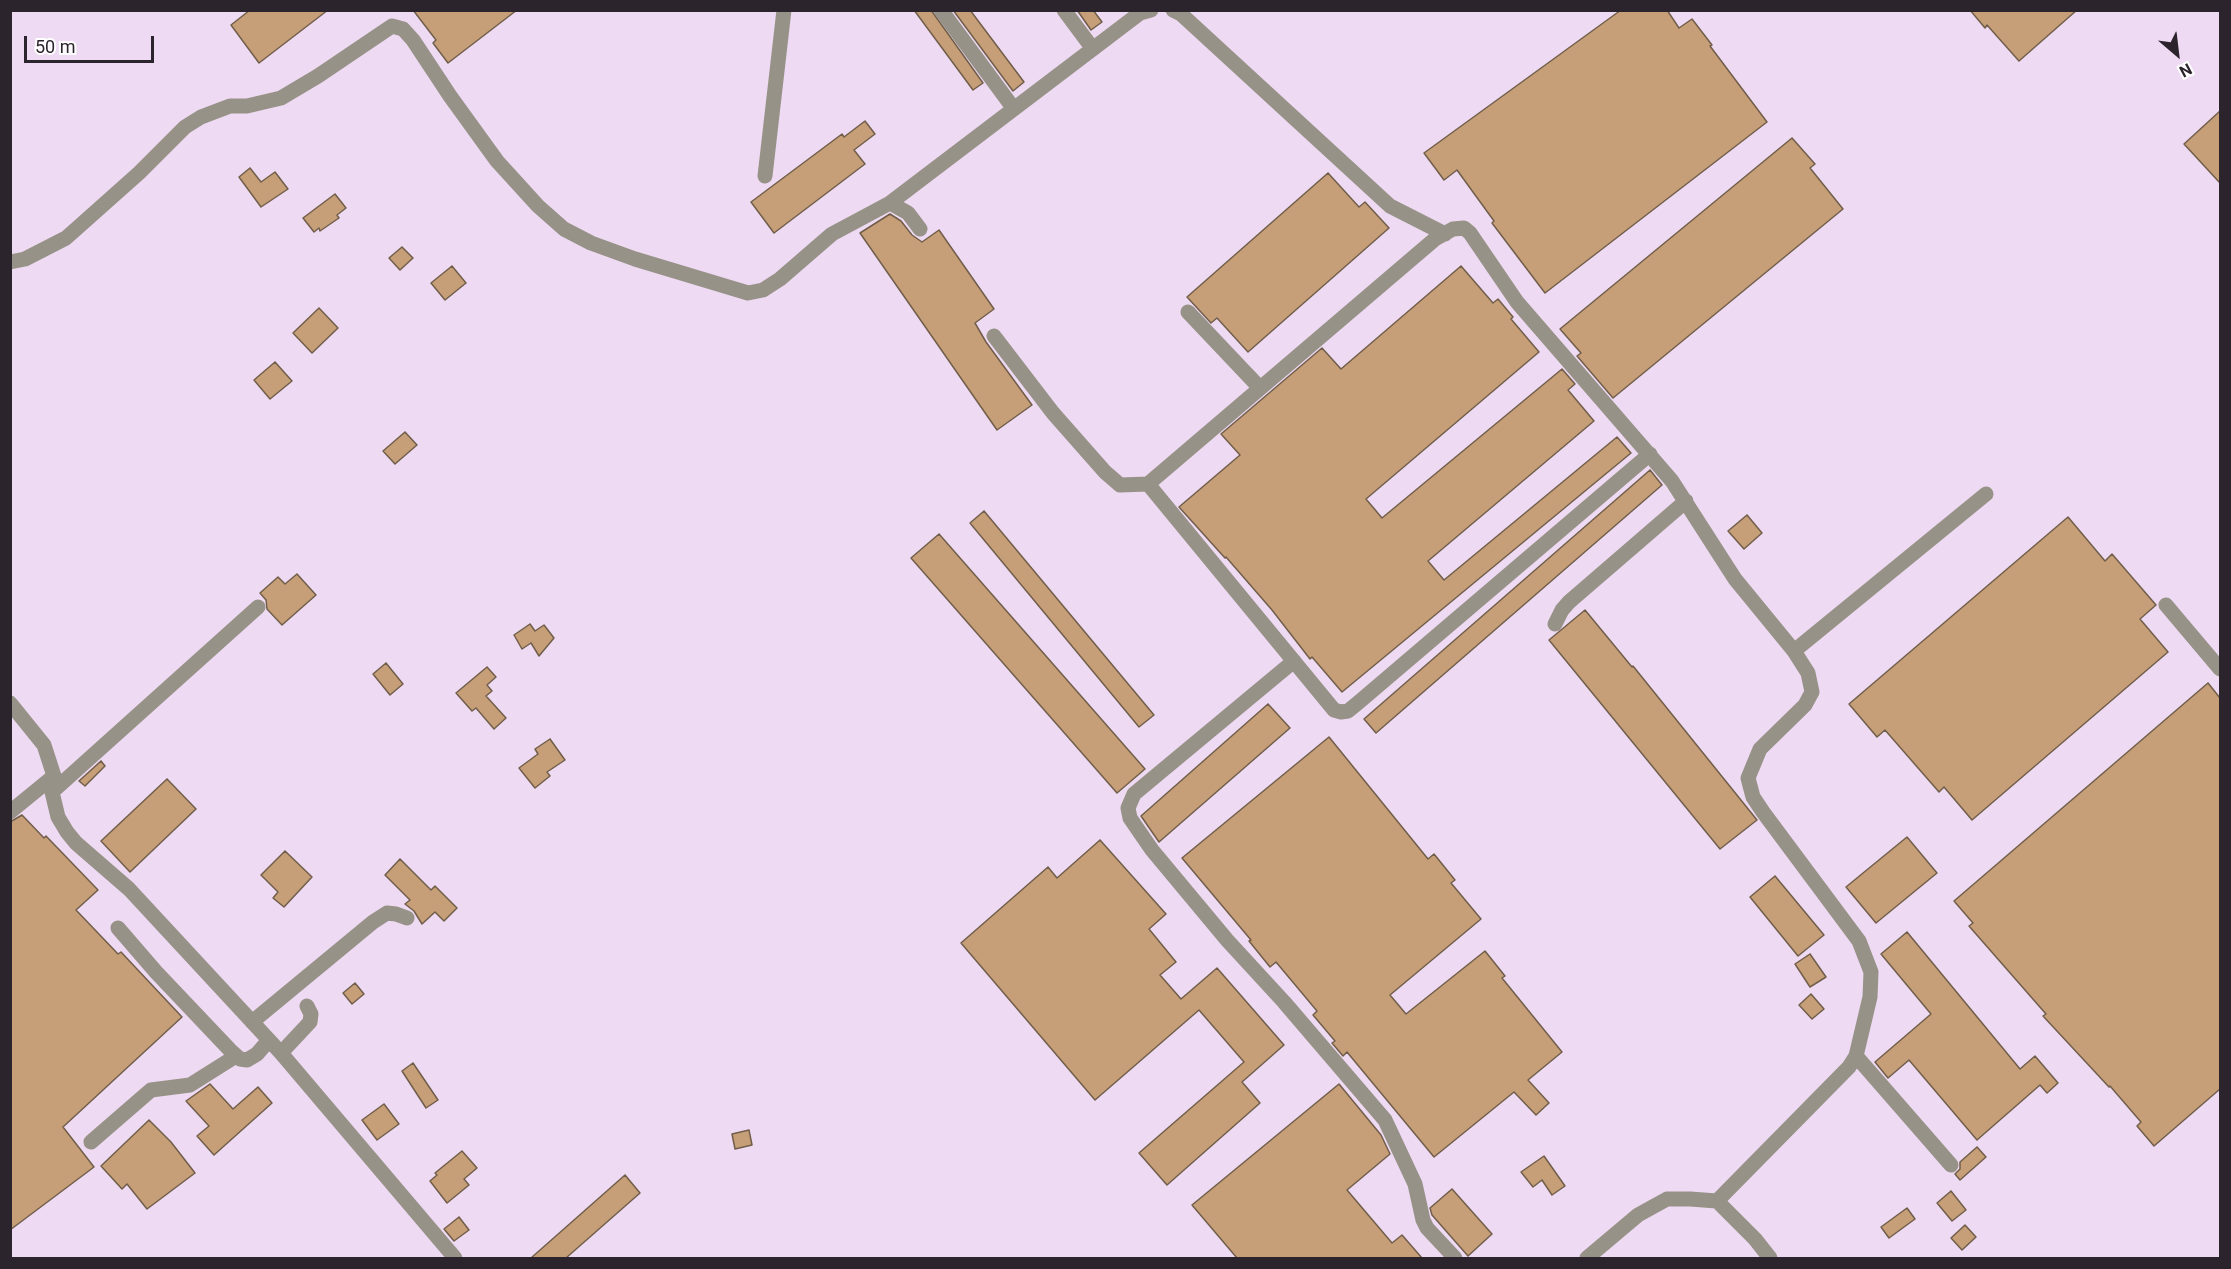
<!DOCTYPE html>
<html>
<head>
<meta charset="utf-8">
<style>
	body { margin:0 }
	#map { position:relative; width:2231px; height:1269px; overflow:hidden; background:#eedaf2; font-family:Roboto,sans-serif }
	canvas { display:block }
	.frame { position:absolute; inset:0; border:12px solid #2c242d; pointer-events:none }
	.north { position:absolute; left:2147px; top:24px; width:60px; height:60px; -webkit-text-stroke:4px #fff; paint-order:stroke; rotate:152deg; font-size:16px; font-weight:700; line-height:24px; text-align:center; color:#2c242d }
	.north::after { content:''; display:block; margin:auto; width:21px; height:27px; background:#2c242d; clip-path:polygon(50% 0,100% 100%,50% 72%,0 100%) }
	.scale { position:absolute; left:24px; top:36px; width:130px; height:27px; box-sizing:border-box; border:3px solid #2c242d; border-top:0; padding-left:8px; font-size:18px; line-height:21px; white-space:nowrap; color:#2c242d; -webkit-text-stroke:4px #fff; paint-order:stroke }
</style>
</head>
<body>
<div id="map">
<canvas width="2231" height="1269"></canvas>
<div class="frame"></div>
<div class="north">N</div>
<div class="scale">50 m</div>
</div>
<script>
const g = document.querySelector('canvas').getContext('2d');
g.lineJoin = 'round';
function fillPath(path, color) {
  g.fillStyle = color;
  g.fill(path, 'evenodd');
}
function shape(rows) {
  const path = new Path2D();
  for (const r of rows) {
    path.moveTo(r[0], r[1]);
    for (let i = 2; i < r.length; i += 2) path.lineTo(r[i], r[i + 1]);
  }
  return path;
}
function strokePath(path, color, width, dash) {
  g.strokeStyle = color;
  g.lineWidth = width;
  g.lineCap = dash ? 'butt' : 'round';
  g.setLineDash(dash || []);
  g.stroke(path);
}
const building = shape([
	[250,10,328,10,259,63,231,25,250,10],
	[413,10,517,10,448,63,433,43,436,40,413,10],
	[914,10,931,10,983,83,973,90,914,10],
	[953,10,970,10,1024,82,1013,91,953,10],
	[1077,10,1093,10,1102,22,1091,30,1077,10],
	[1621,10,1667,10,1679,28,1692,19,1712,45,1710,46,1767,122,1545,293,1492,223,1494,221,1457,170,1444,180,1424,153,1621,10],
	[1970,10,2077,10,2019,61,1987,25,1985,28,1970,10],
	[2220,111,2220,183,2184,144,2220,111],
	[865,121,875,134,854,150,865,164,774,233,751,202,842,134,844,137,865,121],
	[1792,138,1815,164,1810,168,1843,209,1613,398,1577,356,1581,353,1560,329,1792,138],
	[250,168,261,182,275,172,288,189,261,207,239,177,250,168],
	[1328,173,1359,207,1365,202,1389,228,1248,352,1217,318,1211,323,1187,297,1328,173],
	[335,194,346,208,337,215,339,218,320,231,319,228,314,232,303,218,335,194],
	[890,214,901,221,912,235,922,242,939,230,994,309,975,323,986,342,1032,405,997,430,860,233,890,214],
	[402,247,413,258,400,270,389,258,402,247],
	[452,266,466,283,445,300,431,283,452,266],
	[1461,266,1493,303,1498,299,1513,317,1511,319,1539,352,1366,499,1382,518,1562,369,1575,384,1568,390,1594,421,1428,561,1444,580,1617,437,1631,453,1342,692,1312,657,1310,659,1272,610,1226,557,1225,558,1179,507,1240,455,1221,434,1322,348,1341,369,1461,266],
	[319,308,338,328,312,353,293,333,319,308],
	[275,362,292,381,270,399,254,380,275,362],
	[405,432,417,445,395,464,383,451,405,432],
	[1650,470,1662,485,1376,733,1364,719,1650,470],
	[984,511,1154,715,1139,727,970,523,984,511],
	[1747,515,1762,533,1744,549,1728,531,1747,515],
	[2068,517,2105,561,2112,554,2156,605,2140,619,2168,652,1972,820,1944,787,1939,792,1885,730,1877,737,1849,704,2068,517],
	[939,534,1145,769,1117,793,911,558,939,534],
	[297,574,316,595,282,625,267,609,266,600,260,593,278,577,285,584,297,574],
	[1585,610,1632,667,1633,666,1757,820,1720,849,1549,640,1585,610],
	[530,624,535,631,544,625,554,638,539,656,531,643,522,649,514,635,530,624],
	[386,663,403,684,390,695,373,674,386,663],
	[487,667,496,677,487,685,492,691,486,696,506,718,494,729,476,708,472,711,456,693,487,667],
	[2208,683,2220,698,2220,1089,2154,1146,2137,1126,2141,1122,2110,1086,2109,1087,2043,1016,2046,1014,1969,926,1973,923,1954,901,2208,683],
	[1268,704,1290,728,1159,842,1141,816,1268,704],
	[1329,737,1428,859,1434,854,1455,880,1451,883,1481,919,1390,995,1406,1014,1485,951,1505,976,1502,978,1562,1052,1528,1080,1549,1103,1536,1115,1514,1092,1434,1157,1347,1052,1343,1056,1332,1043,1335,1041,1313,1015,1317,1011,1276,962,1270,967,1249,941,1251,940,1182,858,1329,737],
	[550,739,565,760,547,772,550,776,535,788,519,768,538,754,535,749,550,739],
	[101,761,105,766,85,786,79,781,101,761],
	[167,779,196,809,130,872,101,841,167,779],
	[22,815,44,838,46,836,98,890,76,910,118,954,121,952,182,1017,63,1127,94,1167,10,1230,10,822,22,815],
	[1907,837,1937,873,1876,923,1846,887,1907,837],
	[1100,840,1166,914,1149,929,1176,962,1160,975,1181,999,1217,968,1284,1045,1242,1082,1260,1103,1167,1185,1139,1153,1244,1062,1199,1010,1095,1100,961,943,1048,867,1057,878,1100,840],
	[285,851,312,877,284,907,273,898,278,892,261,875,285,851],
	[400,859,431,890,435,886,457,908,444,921,435,912,422,924,414,911,405,904,410,900,385,875,400,859],
	[1775,876,1824,935,1798,956,1750,897,1775,876],
	[1907,932,2020,1069,2035,1056,2058,1083,2047,1093,2040,1085,1977,1140,1909,1060,1888,1078,1875,1062,1931,1014,1881,954,1907,932],
	[1810,954,1826,977,1810,987,1795,964,1810,954],
	[355,983,364,994,352,1004,343,993,355,983],
	[1811,994,1824,1009,1812,1019,1799,1005,1811,994],
	[413,1063,438,1100,426,1108,402,1071,413,1063],
	[210,1084,233,1109,258,1087,272,1103,214,1155,197,1136,209,1126,186,1101,210,1084],
	[1339,1084,1381,1135,1390,1154,1347,1190,1392,1243,1402,1235,1422,1258,1237,1258,1192,1205,1339,1084],
	[384,1104,399,1124,377,1140,362,1120,384,1104],
	[149,1120,171,1142,195,1173,147,1209,127,1184,122,1189,101,1166,149,1120],
	[749,1130,752,1145,735,1149,732,1134,749,1130],
	[1977,1147,1986,1157,1960,1180,1955,1174,1960,1169,1960,1162,1977,1147],
	[462,1151,477,1168,464,1179,469,1185,447,1203,430,1181,437,1175,435,1173,462,1151],
	[1544,1156,1565,1186,1552,1195,1542,1180,1533,1187,1521,1172,1544,1156],
	[625,1175,640,1193,566,1258,531,1258,625,1175],
	[1452,1189,1492,1234,1468,1256,1432,1215,1430,1208,1452,1189],
	[1951,1191,1966,1210,1952,1221,1937,1203,1951,1191],
	[1907,1208,1915,1219,1889,1238,1881,1227,1907,1208],
	[459,1217,469,1230,454,1241,444,1229,459,1217],
	[1965,1225,1976,1237,1962,1250,1951,1238,1965,1225]
]);
fillPath(building, '#c69f78');
strokePath(building, '#715e4a', 1.5);
strokePath(shape([
	[941,10,1014,109],
	[1064,10,1093,49],
	[1173,10,1181,14,1390,206,1445,234],
	[765,176,784,10],
	[890,203,1140,13,1151,10],
	[10,262,25,259,66,238,139,173,185,127,201,117,230,106,247,106,281,98,318,76,392,26,403,29,413,40,450,96,497,161,538,206,564,229,591,243,635,259,748,293,763,290,780,279,832,234,890,203,908,213,920,229],
	[1188,312,1260,388],
	[994,336,1053,413,1105,472,1120,485,1148,484,1435,239,1453,229,1464,228,1470,233,1517,302,1672,481,1735,579,1794,651,1808,673,1812,692,1805,705,1760,749,1748,778,1753,797,1763,812,1859,941,1871,972,1870,997,1856,1056,1849,1067,1717,1201],
	[1148,484,1334,710,1341,712,1348,711,1359,702,1650,454],
	[2166,605,2220,669],
	[1555,624,1562,610,1569,602,1686,501],
	[1794,651,1986,494],
	[1294,661,1134,794,1128,808,1130,818,1152,850,1227,940,1284,1002,1385,1120,1415,1184,1423,1220,1427,1228,1455,1258],
	[10,703,44,745,54,776,52,792,58,817,67,832,76,843,129,889,281,1053,455,1258],
	[52,792,258,607],
	[10,812,54,776],
	[118,928,156,972,230,1050,240,1059,247,1060,257,1054,269,1040],
	[252,1022,373,922,387,913,396,914,407,918],
	[281,1053,310,1022,311,1014,307,1006],
	[1856,1056,1951,1165],
	[91,1142,151,1090,190,1085,236,1056],
	[1587,1258,1638,1215,1667,1199,1690,1199,1717,1201,1755,1239,1770,1258]
]), '#979287', 15);
</script>
</body>
</html>
